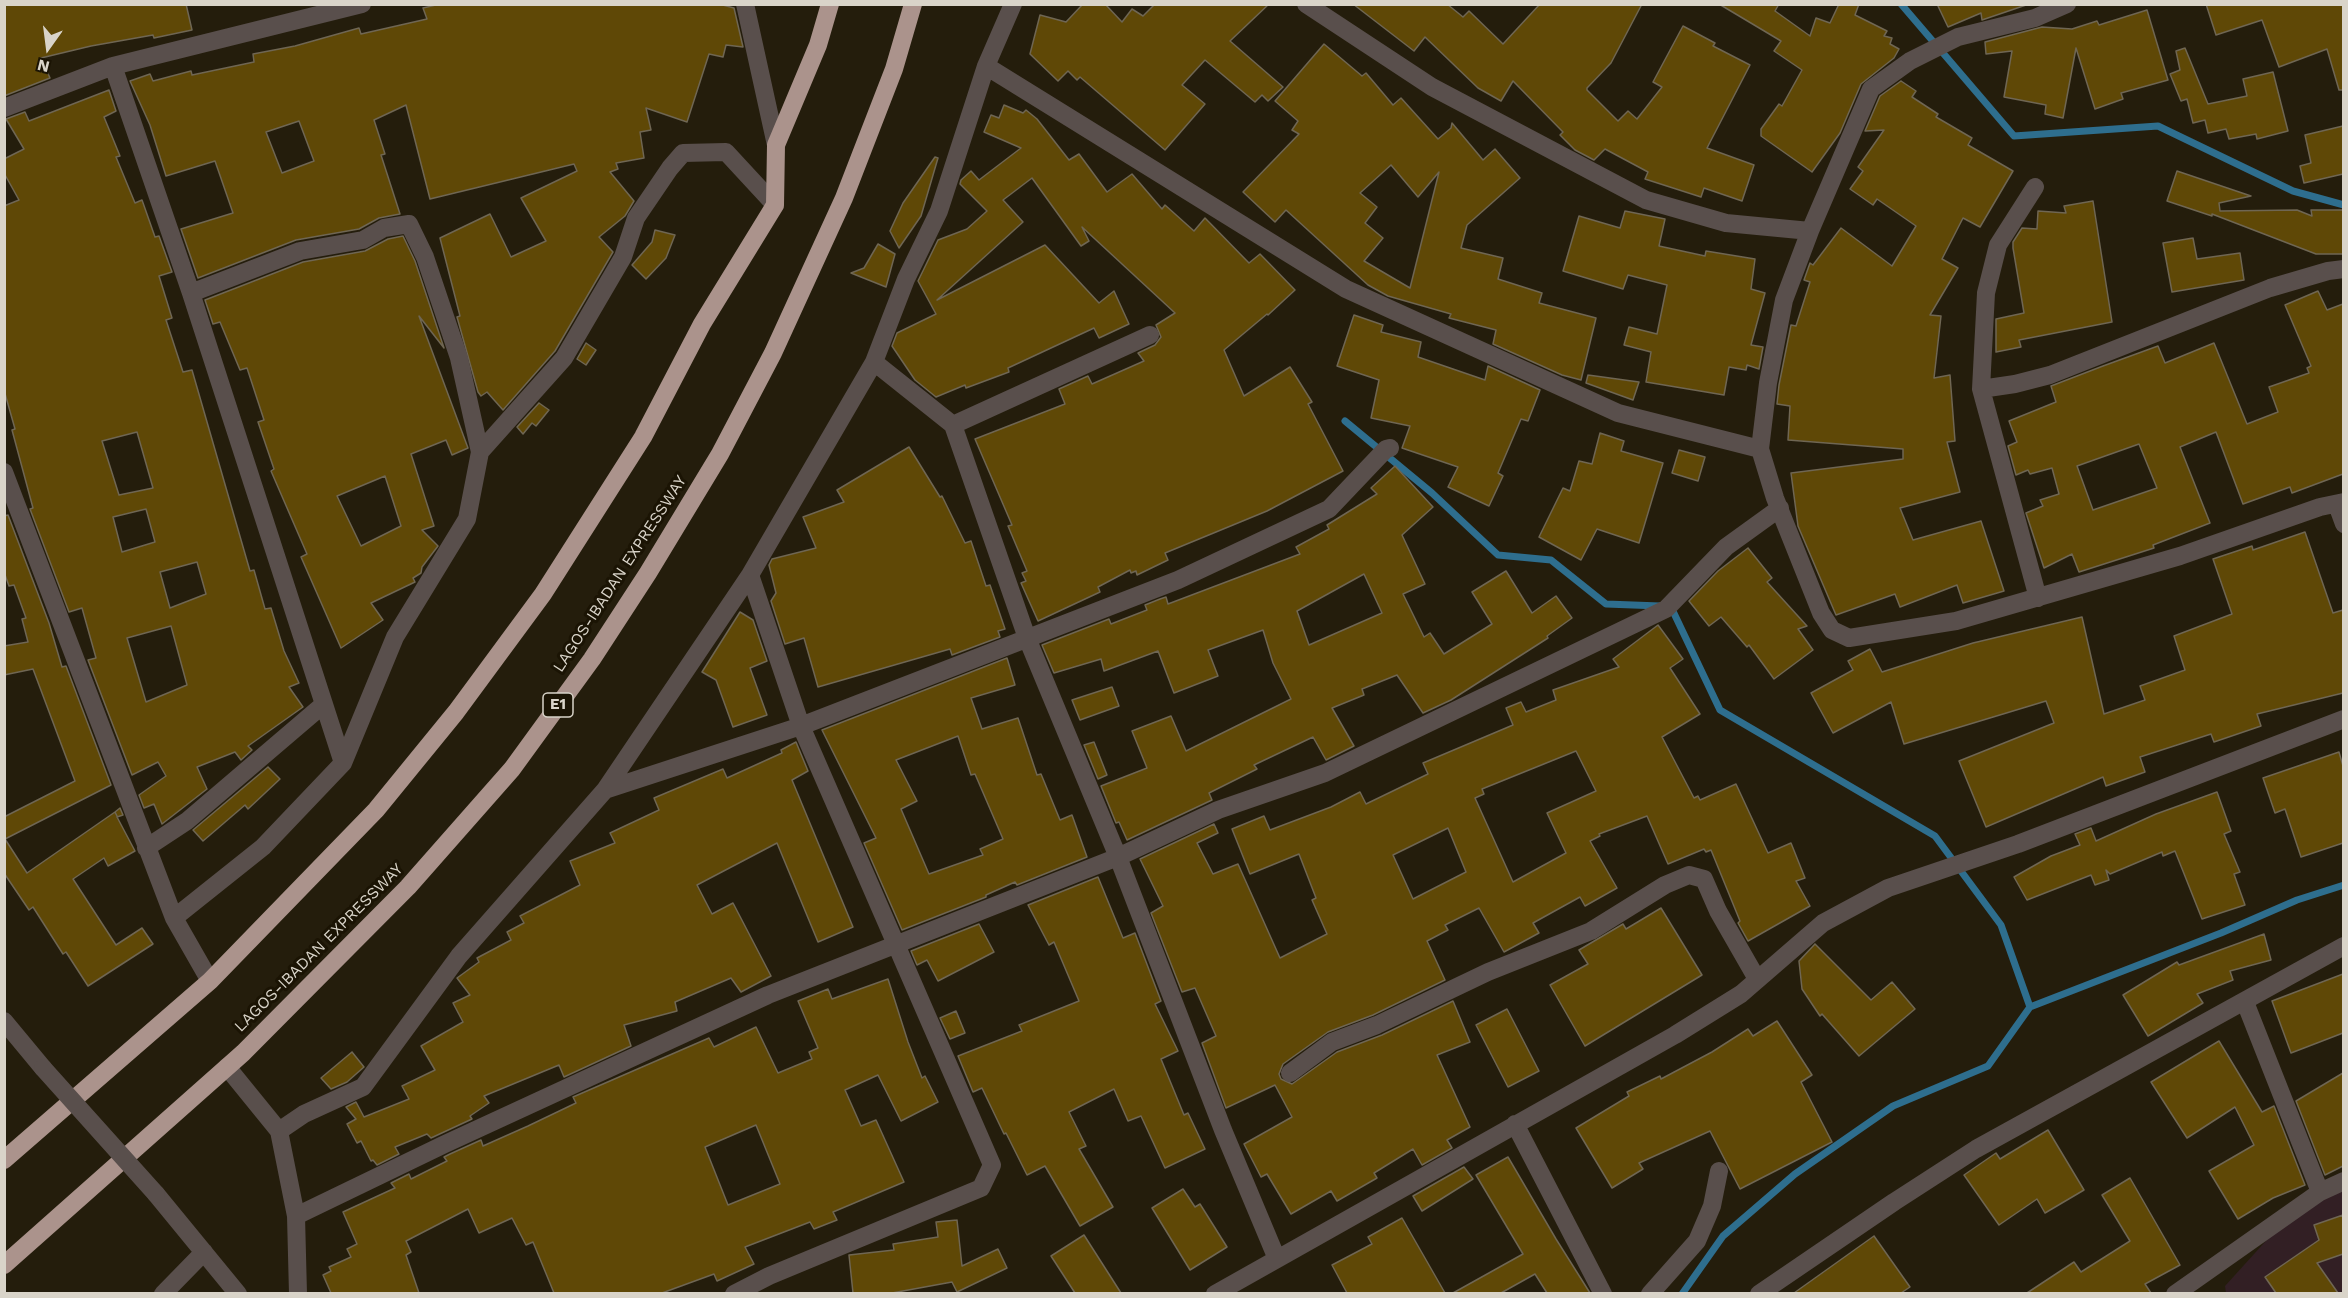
<!DOCTYPE html>
<html>
<head>
<meta charset="utf-8">
<style>
	body { margin:0 }
	#map { position:relative; width:2348px; height:1298px; overflow:hidden; background:#241d0c; font-family:"Work Sans",sans-serif }
	canvas { display:block }
	.frame { position:absolute; inset:0; border:6px solid #d9d4c9; pointer-events:none }
	.north { position:absolute; left:18px; top:18px; width:60px; height:60px; -webkit-text-stroke:4px #1b1404; paint-order:stroke; rotate:194deg; font-size:16px; font-weight:700; line-height:24px; text-align:center; color:#d9d4c9 }
	.north::after { content:''; display:block; margin:auto; width:21px; height:27px; background:#d9d4c9; clip-path:polygon(50% 0,100% 100%,50% 72%,0 100%) }
</style>
</head>
<body>
<div id="map">
<canvas width="2348" height="1298"></canvas>
<div class="frame"></div>
<div class="north">N</div>
</div>
<script>
const g = document.querySelector('canvas').getContext('2d');
g.lineJoin = 'round';
function fillPath(path, color) {
  g.fillStyle = color;
  g.fill(path, 'evenodd');
}
function shape(rows) {
  const path = new Path2D();
  for (const r of rows) {
    path.moveTo(r[0], r[1]);
    for (let i = 2; i < r.length; i += 2) path.lineTo(r[i], r[i + 1]);
  }
  return path;
}
function strokePath(path, color, width, dash) {
  g.strokeStyle = color;
  g.lineWidth = width;
  g.lineCap = dash ? 'butt' : 'round';
  g.setLineDash(dash || []);
  g.stroke(path);
}
function drawText(font, color, halo, rows, align = 'center') {
  g.font = font + ' "Work Sans",sans-serif';
  g.lineWidth = 6;
  g.setLineDash([]);
  g.textBaseline = 'middle';
  g.strokeStyle = halo;
  g.fillStyle = color;
  for (const [text, x, y, turn = 0] of rows) {
    g.save();
    g.translate(x, y);
    g.rotate((+turn || 0) * Math.PI / 180);
    g.textAlign = isNaN(turn) ? turn : align;
    if (halo) g.strokeText(text, 0, 0);
    g.fillText(text, 0, 0);
    g.restore();
  }
}
fillPath(shape([
	[2343,1183,2343,1293,2226,1293,2225,1286,2293,1211]
]), '#321f24');
strokePath(shape([
	[1901,4,2014,136,2158,126,2293,191,2344,205],
	[1345,421,1432,493,1498,555,1551,560,1606,604,1660,606],
	[1671,607,1720,710,1935,836,2001,925,2030,1007],
	[1682,1294,1723,1236,1795,1174,1893,1106,1988,1066,2030,1007,2221,933,2297,900,2344,885]
]), '#2e6e8e', 7);
const building = shape([
	[4,4,186,4,192,30,154,38,153,35,91,46,41,58,50,78,4,96,4,4],
	[440,4,719,4,734,8,743,47,726,45,723,57,709,54,687,122,646,108,651,130,640,132,644,158,616,163,618,169,610,172,634,201,625,216,599,237,613,252,555,351,503,410,487,392,481,396,478,392,457,317,460,316,440,238,490,214,511,257,546,241,521,198,577,171,574,164,430,199,406,105,374,120,385,154,381,155,400,214,379,218,359,229,296,240,198,278,181,229,233,213,215,161,166,176,150,125,130,81,150,74,153,81,191,71,192,75,254,62,253,54,295,46,359,28,361,34,427,19,423,8,440,4],
	[299,121,314,161,282,173,266,132,299,121],
	[1083,4,1105,4,1122,22,1132,9,1143,16,1155,4,1269,4,1230,41,1283,87,1268,101,1262,95,1255,102,1205,60,1182,85,1205,104,1165,150,1080,77,1077,80,1068,71,1058,81,1030,54,1040,15,1066,22,1083,4],
	[1353,4,1447,4,1463,17,1469,11,1503,44,1540,4,1642,4,1611,63,1587,88,1587,90,1618,121,1628,111,1637,119,1662,87,1653,82,1683,26,1715,43,1713,46,1750,65,1707,148,1754,165,1742,201,1704,188,1701,197,1645,179,1648,172,1605,149,1594,160,1575,150,1560,135,1563,132,1513,81,1501,101,1478,88,1425,37,1414,51,1353,4],
	[1719,4,1779,4,1775,11,1810,36,1816,18,1830,23,1839,4,1859,4,1855,15,1887,31,1884,36,1892,38,1890,44,1899,49,1894,58,1861,84,1840,133,1812,172,1761,136,1761,129,1779,104,1782,106,1802,70,1774,51,1781,41,1719,4],
	[1937,4,2029,4,1982,20,1981,13,1948,27,1937,4],
	[2206,4,2343,4,2343,90,2339,90,2327,49,2279,67,2262,20,2216,35,2206,4],
	[2147,10,2168,80,2121,93,2123,99,2095,109,2076,48,2063,118,2045,114,2046,105,2004,97,2012,51,1986,54,1985,42,2042,27,2072,29,2097,21,2099,25,2147,10],
	[1324,44,1362,76,1366,73,1393,105,1401,98,1438,139,1451,128,1452,123,1483,160,1495,149,1520,178,1467,225,1461,248,1503,258,1498,279,1542,293,1539,303,1596,318,1581,380,1562,375,1493,344,1496,330,1449,318,1451,314,1388,296,1368,285,1286,210,1275,222,1243,192,1299,134,1292,130,1298,121,1275,101,1324,44],
	[1391,165,1418,197,1439,172,1410,288,1364,261,1383,238,1365,223,1377,207,1360,193,1391,165],
	[2185,48,2208,104,2247,96,2243,79,2273,72,2288,131,2257,139,2256,134,2229,139,2226,129,2208,133,2205,120,2193,123,2187,99,2181,101,2170,74,2180,70,2176,51,2185,48],
	[1901,81,1916,91,1912,97,1938,114,1936,117,1972,138,1968,145,2013,171,1980,227,1963,218,1942,259,1958,268,1930,315,1941,316,1934,378,1950,375,1955,441,1947,442,1960,492,1900,508,1913,540,1981,521,2004,591,1963,603,1957,585,1900,607,1895,594,1836,615,1798,526,1791,473,1903,459,1903,449,1788,440,1790,406,1777,404,1779,385,1791,325,1796,326,1810,282,1804,280,1810,263,1813,265,1841,228,1892,266,1916,226,1877,199,1873,205,1850,189,1863,171,1858,167,1884,130,1865,131,1880,96,1901,81],
	[109,90,116,111,104,117,120,156,116,157,135,203,142,200,155,237,159,236,172,272,159,276,172,318,166,320,183,372,192,370,250,571,254,570,265,609,271,608,284,651,299,683,289,687,303,707,248,746,252,750,241,760,235,752,197,767,207,789,162,824,154,804,144,808,139,795,166,776,158,762,132,775,88,660,96,658,82,608,69,612,30,509,33,508,12,430,15,429,4,390,4,206,19,200,4,173,4,159,24,149,6,119,25,112,29,121,109,90],
	[137,432,153,488,119,495,102,441,137,432],
	[146,509,155,542,122,552,113,517,146,509],
	[197,562,206,594,170,608,160,572,197,562],
	[171,626,187,685,146,702,127,638,171,626],
	[1004,105,1023,113,1026,110,1037,119,1069,160,1079,154,1107,192,1132,174,1162,209,1165,205,1194,231,1205,218,1249,263,1260,254,1295,290,1268,315,1267,314,1224,350,1244,396,1290,367,1312,402,1308,404,1343,471,1267,511,1165,553,1168,560,1137,575,1136,571,1131,573,1130,570,1098,587,1100,592,1038,621,1021,583,1026,581,1022,573,1027,571,1008,526,1012,525,975,439,1065,404,1059,389,1088,376,1092,384,1144,361,1138,353,1155,345,1161,337,1156,325,1175,313,1082,227,1089,241,1081,246,1032,178,1003,200,1023,222,937,300,1045,245,1099,303,1114,291,1129,324,1099,338,1094,328,1008,368,1009,372,966,388,965,385,936,397,915,380,892,346,897,333,936,314,918,281,938,240,967,229,987,211,960,184,961,180,971,171,979,180,1021,148,984,132,991,115,999,118,1004,105],
	[2343,126,2343,174,2304,183,2300,166,2311,163,2305,135,2343,126],
	[935,157,938,158,921,216,899,248,890,231,903,203,935,157],
	[2177,171,2251,196,2219,203,2220,211,2297,210,2312,216,2311,210,2343,210,2343,254,2316,254,2212,214,2212,216,2167,201,2177,171],
	[2093,201,2112,322,2019,340,2021,347,1996,352,1996,319,2024,313,2013,248,2013,242,2022,228,2037,229,2038,211,2066,213,2064,206,2093,201],
	[1625,211,1665,219,1659,246,1705,256,1706,251,1755,259,1751,289,1765,293,1751,345,1763,347,1759,369,1747,365,1746,370,1729,367,1724,395,1646,382,1651,352,1624,345,1629,327,1657,334,1667,285,1628,275,1623,289,1563,271,1579,216,1620,228,1625,211],
	[655,230,675,235,666,258,646,279,632,265,652,242,655,230],
	[403,236,415,261,444,348,419,316,468,448,452,455,446,440,411,454,434,526,422,530,438,546,422,567,421,573,413,578,415,582,371,603,383,620,341,648,301,557,307,554,271,471,274,469,258,422,264,420,247,368,240,370,220,322,213,324,205,300,303,262,365,251,388,239,403,236],
	[385,476,401,526,361,546,337,496,385,476],
	[2193,238,2197,259,2240,253,2244,280,2172,292,2163,243,2193,238],
	[878,244,895,254,886,287,851,273,864,268,878,244],
	[2318,291,2327,310,2343,304,2343,474,2292,493,2290,487,2243,504,2216,432,2180,447,2210,523,2153,545,2154,548,2079,572,2072,554,2044,568,2026,513,2043,506,2040,500,2059,494,2052,468,2030,474,2028,470,2016,475,2008,446,2017,442,2009,421,2056,402,2051,386,2103,366,2158,346,2165,363,2214,343,2247,424,2278,412,2269,387,2309,373,2307,368,2311,366,2285,305,2318,291],
	[2139,444,2157,488,2093,510,2077,466,2139,444],
	[1354,315,1383,325,1381,332,1421,342,1418,357,1485,380,1488,366,1540,390,1528,421,1521,419,1498,473,1503,476,1489,506,1448,487,1458,467,1402,448,1410,426,1371,418,1379,380,1337,366,1354,315],
	[586,343,596,350,586,365,577,359,586,343],
	[1588,375,1639,382,1633,400,1586,383,1588,375],
	[539,403,549,410,536,426,532,423,523,434,517,427,539,403],
	[1600,433,1624,441,1621,451,1663,463,1639,543,1597,529,1581,560,1539,537,1563,488,1570,491,1579,461,1592,464,1600,433],
	[909,447,940,497,942,496,965,543,971,541,986,586,990,585,1005,629,998,631,1000,637,952,655,950,649,818,687,804,638,785,644,771,601,776,593,769,565,772,559,816,548,803,517,844,502,837,490,909,447],
	[1679,450,1705,457,1698,481,1672,473,1679,450],
	[1395,466,1433,507,1402,535,1425,584,1403,594,1424,637,1430,633,1444,654,1492,624,1472,592,1506,571,1532,613,1556,596,1572,618,1547,636,1548,638,1451,700,1423,713,1397,675,1362,689,1364,695,1332,708,1354,746,1326,760,1313,737,1254,765,1257,769,1209,793,1212,800,1127,840,1119,822,1116,823,1101,786,1147,768,1132,731,1171,716,1186,751,1291,699,1273,663,1263,630,1208,650,1218,676,1174,693,1158,651,1104,671,1101,659,1054,673,1042,645,1109,619,1111,624,1147,610,1145,605,1160,599,1166,597,1168,604,1300,554,1296,547,1329,529,1327,525,1377,494,1371,488,1395,466],
	[1364,574,1382,613,1309,645,1297,611,1364,574],
	[8,515,49,623,62,667,66,666,111,785,5,839,27,873,115,812,117,816,115,812,120,808,123,815,117,817,135,851,108,866,104,858,73,879,116,945,142,928,153,944,88,986,66,952,63,954,33,907,29,910,4,873,4,817,75,781,33,669,4,675,4,646,28,642,22,619,26,618,14,585,9,586,4,572,4,516,8,515],
	[2305,532,2333,613,2343,610,2343,693,2257,714,2261,726,2214,742,2211,734,2140,757,2145,772,2106,786,2103,777,1986,827,1959,761,2054,723,2046,701,1904,744,1891,702,1833,733,1811,693,1853,670,1848,661,1870,649,1882,672,1973,643,2082,617,2104,714,2145,700,2140,686,2185,670,2174,636,2232,614,2213,559,2252,546,2253,550,2305,532],
	[1748,548,1772,578,1767,582,1807,626,1798,629,1813,650,1774,679,1749,645,1747,647,1721,617,1709,626,1689,601,1718,571,1748,548],
	[740,612,753,620,767,661,750,668,767,715,733,727,716,680,702,672,740,612],
	[1658,625,1683,659,1670,668,1700,714,1662,737,1694,798,1698,796,1700,800,1736,784,1768,853,1791,843,1805,878,1796,881,1810,906,1748,941,1738,923,1740,921,1711,850,1706,852,1704,849,1668,864,1647,816,1599,834,1600,836,1590,841,1617,888,1585,906,1580,897,1533,923,1539,933,1504,952,1479,908,1445,925,1448,930,1427,941,1445,980,1373,1015,1328,1032,1283,1064,1279,1074,1281,1079,1292,1084,1337,1052,1382,1035,1453,1001,1470,1042,1437,1055,1470,1127,1447,1140,1452,1148,1422,1165,1413,1149,1374,1173,1377,1178,1337,1201,1331,1191,1291,1214,1267,1174,1261,1177,1244,1144,1292,1117,1275,1085,1226,1108,1202,1043,1216,1036,1195,988,1182,992,1151,913,1163,906,1140,859,1214,824,1218,833,1197,843,1213,874,1238,864,1280,958,1327,934,1312,900,1316,898,1299,854,1250,874,1232,829,1264,816,1270,830,1331,807,1360,792,1366,804,1428,774,1423,763,1513,725,1506,708,1521,702,1526,712,1556,700,1553,690,1619,667,1613,659,1658,625],
	[1576,751,1596,791,1547,813,1566,853,1513,882,1475,798,1484,794,1482,789,1576,751],
	[1448,828,1466,872,1413,899,1393,855,1448,828],
	[1007,658,1015,685,971,698,982,729,1018,718,1037,775,1041,774,1060,820,1072,815,1087,857,1017,885,1015,882,986,895,986,897,902,930,864,843,876,838,822,730,1007,658],
	[958,736,971,775,975,774,1003,839,980,849,983,855,929,874,901,809,917,801,896,760,958,736],
	[1112,687,1119,706,1080,720,1072,700,1112,687],
	[796,742,808,771,792,780,853,927,818,942,777,843,697,885,712,914,733,903,771,976,741,992,731,978,675,1002,677,1011,624,1025,631,1046,564,1077,559,1065,484,1096,489,1103,470,1116,472,1119,431,1138,427,1134,395,1147,399,1154,377,1165,373,1160,371,1161,361,1141,357,1143,347,1124,356,1119,346,1107,356,1102,364,1117,409,1099,402,1086,435,1070,421,1046,463,1022,453,1003,470,995,457,978,479,962,477,958,511,940,507,932,524,923,520,916,580,885,570,861,615,843,610,833,659,810,654,798,723,769,727,778,782,753,781,750,796,742],
	[1094,742,1107,775,1098,779,1084,745,1094,742],
	[2339,752,2343,766,2343,843,2301,857,2285,809,2275,813,2263,778,2339,752],
	[268,767,280,779,248,809,245,805,203,841,193,830,268,767],
	[2217,792,2231,831,2224,834,2240,872,2234,874,2245,905,2202,919,2175,851,2163,856,2162,852,2110,874,2106,870,2109,880,2095,885,2091,875,2027,900,2014,877,2051,856,2080,845,2075,834,2091,828,2096,841,2156,814,2217,792],
	[1098,877,1123,938,1135,933,1161,1001,1155,1004,1178,1051,1161,1059,1184,1115,1188,1113,1205,1149,1165,1168,1141,1116,1128,1121,1114,1089,1069,1112,1086,1146,1079,1149,1113,1207,1080,1226,1045,1166,1027,1175,1006,1133,1004,1134,982,1088,973,1092,958,1056,1022,1031,1019,1025,1079,1001,1054,942,1049,945,1028,905,1098,877],
	[1661,908,1702,975,1585,1046,1550,985,1588,964,1579,950,1623,924,1626,929,1661,908],
	[979,924,994,952,938,981,927,960,917,965,911,951,979,924],
	[2264,934,2271,960,2230,971,2233,980,2197,994,2203,1003,2148,1036,2123,995,2177,962,2179,965,2264,934],
	[1815,944,1871,1000,1892,982,1915,1009,1859,1056,1822,1014,1820,1016,1802,989,1799,961,1815,944],
	[2343,974,2343,1033,2291,1053,2272,1001,2343,974],
	[888,979,908,1042,922,1078,925,1076,938,1102,901,1121,878,1075,845,1090,861,1126,876,1120,904,1182,833,1212,837,1220,814,1229,810,1222,745,1247,754,1264,717,1281,714,1274,662,1293,554,1293,533,1242,526,1245,512,1218,479,1233,468,1209,406,1241,411,1252,406,1255,419,1293,331,1293,323,1275,331,1271,329,1267,351,1257,347,1249,357,1244,343,1212,395,1188,391,1183,409,1174,411,1179,447,1161,444,1157,450,1154,481,1140,483,1146,528,1126,576,1103,573,1097,709,1038,714,1047,756,1027,778,1073,812,1059,809,1052,818,1048,798,1001,828,989,832,999,888,979],
	[756,1125,780,1184,728,1205,705,1147,756,1125],
	[1507,1009,1539,1071,1508,1087,1476,1025,1507,1009],
	[956,1011,965,1033,950,1039,940,1018,956,1011],
	[1777,1021,1812,1075,1801,1082,1832,1142,1740,1189,1710,1131,1639,1163,1643,1169,1612,1188,1576,1128,1629,1096,1627,1092,1660,1076,1661,1079,1712,1052,1748,1029,1753,1036,1777,1021],
	[2219,1041,2262,1112,2274,1106,2305,1185,2273,1198,2238,1219,2209,1171,2254,1145,2235,1107,2187,1138,2151,1082,2219,1041],
	[352,1052,364,1067,347,1082,331,1089,321,1078,352,1052],
	[2343,1073,2343,1166,2325,1175,2296,1101,2343,1073],
	[2048,1130,2084,1190,2045,1213,2037,1199,1999,1225,1964,1175,1996,1153,2000,1159,2048,1130],
	[1508,1157,1556,1239,1590,1293,1547,1293,1535,1274,1501,1293,1453,1293,1523,1254,1476,1175,1508,1157],
	[1464,1167,1473,1179,1422,1211,1413,1196,1464,1167],
	[2130,1178,2180,1265,2145,1284,2151,1293,2027,1293,2074,1262,2081,1272,2130,1241,2102,1195,2130,1178],
	[1183,1189,1195,1207,1200,1204,1227,1247,1190,1270,1152,1208,1183,1189],
	[2343,1215,2343,1254,2317,1263,2338,1293,2276,1293,2265,1277,2319,1240,2314,1225,2343,1215],
	[1402,1218,1445,1293,1347,1293,1332,1265,1372,1244,1368,1237,1402,1218],
	[957,1220,962,1266,998,1249,1007,1268,957,1292,952,1282,892,1293,853,1293,849,1255,894,1250,893,1244,938,1237,936,1222,957,1220],
	[1084,1235,1121,1293,1075,1293,1051,1256,1084,1235],
	[1874,1236,1910,1287,1901,1293,1794,1293,1874,1236]
]);
fillPath(building, '#5f4806');
strokePath(building, '#6f6653', 1.5);
strokePath(shape([
	[745,4,776,145],
	[1306,4,1432,87,1646,200,1726,223,1810,231],
	[2067,4,2035,18,1958,37,1910,61,1871,89,1810,231,1784,300,1768,383,1760,449,1775,498,1821,613,1832,630,1849,638,1956,621,2180,556,2320,507,2344,502],
	[113,66,191,293,343,763],
	[986,66,1346,289,1618,413,1760,449],
	[4,108,113,66,362,4],
	[2035,187,1998,245,1986,293,1981,389,2038,598],
	[191,293,300,251,363,240,384,228,409,224,425,257,459,358,480,452],
	[874,362,953,425,1027,638,1118,857,1223,1130,1277,1259],
	[1981,389,2015,384,2050,375,2270,288,2328,271,2344,269],
	[953,425,1150,335],
	[4,472,174,918,210,981],
	[2337,505,2344,524],
	[605,790,801,726,1178,580,1329,509,1386,449,1390,448],
	[146,848,187,821,324,704],
	[174,918,263,847,343,763,395,637,467,519,480,452,564,358,623,257,636,218,670,168,683,153,726,152,775,205],
	[2245,1002,2320,1192],
	[4,1021,43,1068],
	[227,1067,279,1131,296,1216,298,1294],
	[1290,1073,1332,1042,1377,1025,1488,972,1591,931,1665,885,1689,875,1704,879,1718,911,1757,979],
	[1515,1124,1603,1294],
	[279,1131,304,1114,363,1087,459,956,605,790,750,575,874,362,906,279,939,211,986,66,1013,4],
	[156,1194,238,1294],
	[296,1216,445,1144,768,995,1118,857,1218,810,1325,773,1666,609,1726,547,1780,508],
	[163,1294,204,1252],
	[734,1294,769,1276,981,1188,992,1165,801,726,750,575],
	[1215,1294,1675,1035,1741,994,1823,923,1888,888,2018,844,2344,719],
	[1650,1294,1697,1241,1712,1206,1719,1171],
	[1759,1294,1894,1202,1976,1149,2344,946],
	[2175,1294,2320,1192,2344,1181]
]), '#594f4c', 18);
strokePath(shape([
	[4,1160,210,981,376,810,456,712,543,594,643,437,702,324,775,205,776,145,818,45,830,4],
	[4,1265,243,1053,408,887,512,769,592,659,648,573,720,454,773,353,844,198,894,69,913,4]
]), '#ab938c', 18);
strokePath(shape([
	[43,1068,156,1194]
]), '#594f4c', 18);
for (const [x, y, w] of [
	[558,705,30]
]) {
  const box = new Path2D();
  box.roundRect(x - w / 2, y - 12, w, 24, 4.5);
  g.fillStyle = '#1b1404';
  g.fill(box);
  strokePath(box, '#d9d4c9', 1.5);
}
drawText('bold 15px', '#d9d4c9', null, [
	["E1",558,705]
]);
drawText('16px', '#d9d4c9', '#1b1404', [
	["LAGOS-IBADAN EXPRESSWAY",620,574,-57],
	["LAGOS-IBADAN EXPRESSWAY",319,948,-45]
]);
</script>
</body>
</html>
